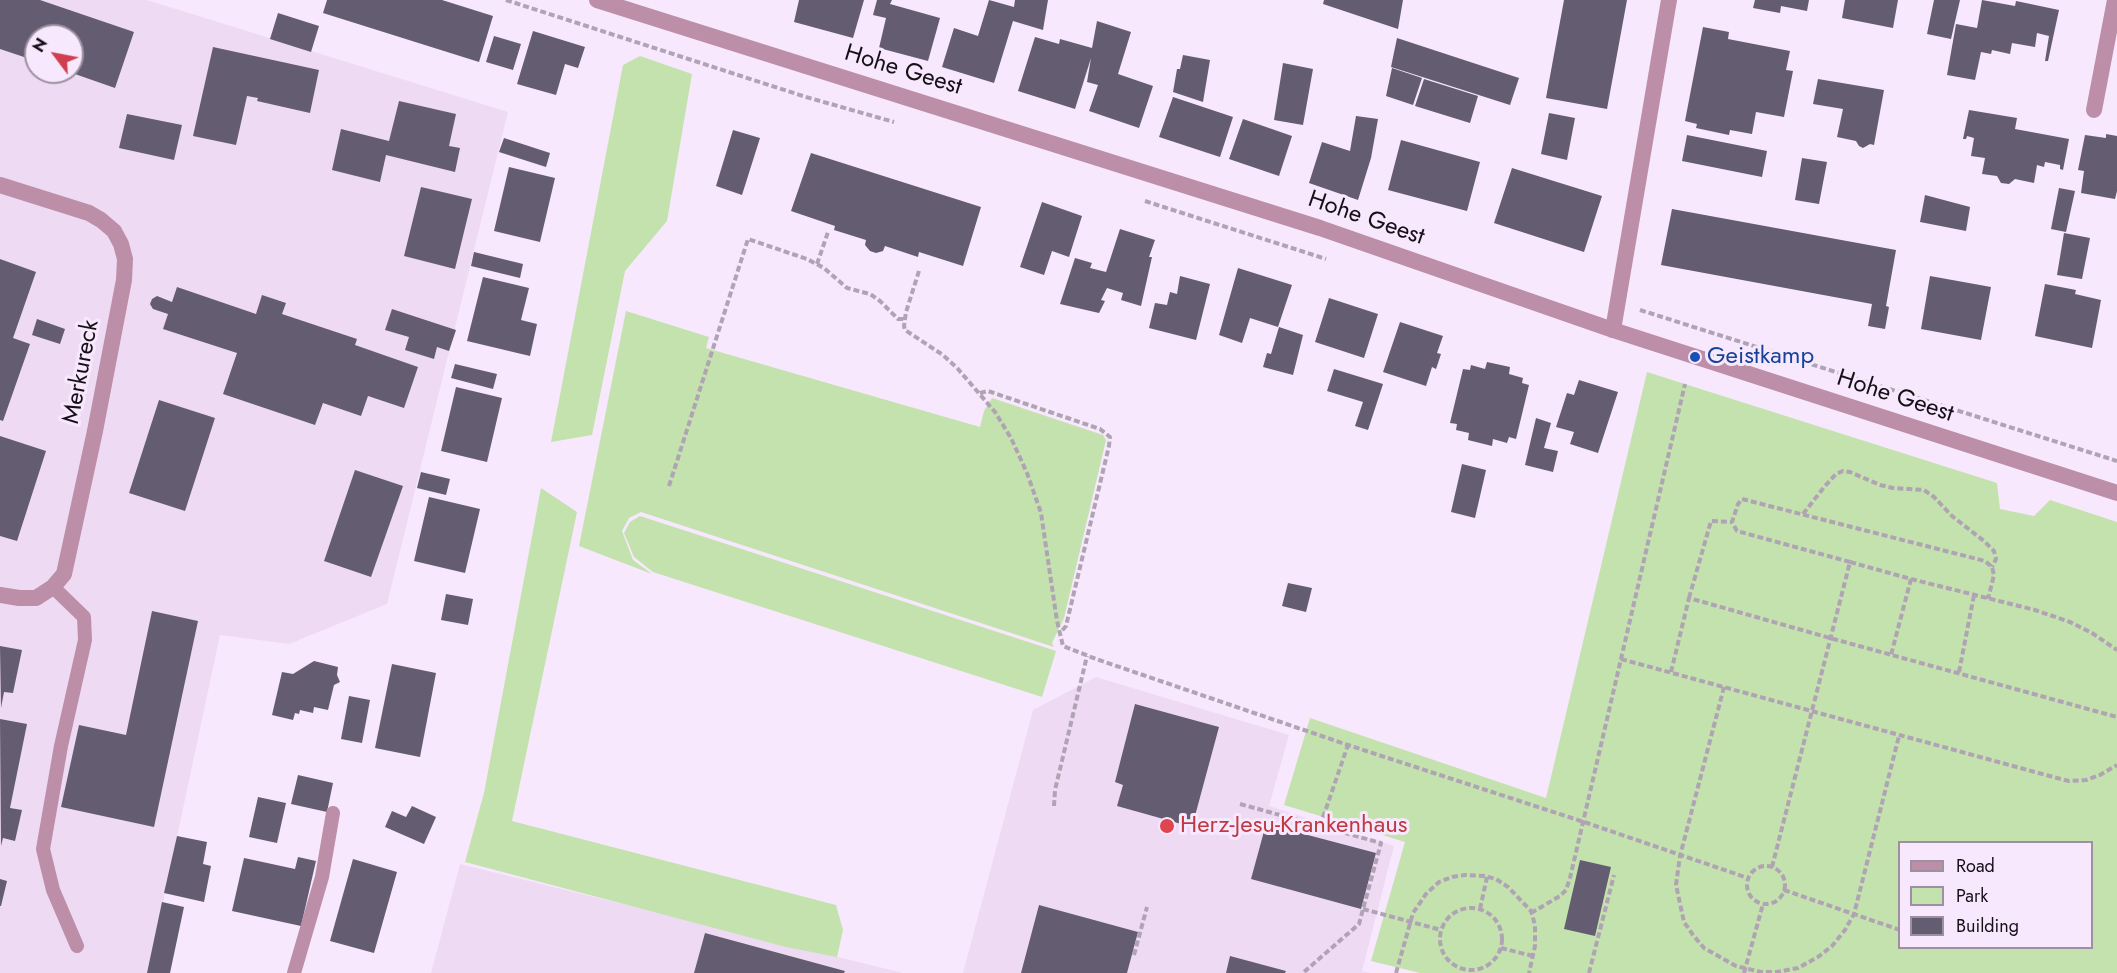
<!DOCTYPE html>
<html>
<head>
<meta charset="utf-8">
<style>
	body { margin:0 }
	#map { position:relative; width:2117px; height:973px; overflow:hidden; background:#f8e8fd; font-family:Jost,sans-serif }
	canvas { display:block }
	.legend { position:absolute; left:1898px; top:841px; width:195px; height:108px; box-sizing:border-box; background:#f8e8fd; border:2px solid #9d91a1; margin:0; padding:8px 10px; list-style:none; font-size:18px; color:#150f16 }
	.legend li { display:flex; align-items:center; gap:12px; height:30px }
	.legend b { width:30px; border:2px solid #9d91a1 }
	.north { position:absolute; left:24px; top:24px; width:60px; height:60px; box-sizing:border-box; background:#f8e8fd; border:2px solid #9d91a1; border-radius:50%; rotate:302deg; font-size:16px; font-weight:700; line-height:24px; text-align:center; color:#150f16 }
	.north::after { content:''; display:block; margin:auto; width:21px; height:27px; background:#cf3f4d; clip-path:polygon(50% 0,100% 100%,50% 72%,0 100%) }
</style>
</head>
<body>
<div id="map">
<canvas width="2117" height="973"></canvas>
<ul class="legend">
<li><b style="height:8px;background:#bc8ea8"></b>Road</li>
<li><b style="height:16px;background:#c3e2ae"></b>Park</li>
<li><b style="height:16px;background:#645c71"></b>Building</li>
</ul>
<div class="north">N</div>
</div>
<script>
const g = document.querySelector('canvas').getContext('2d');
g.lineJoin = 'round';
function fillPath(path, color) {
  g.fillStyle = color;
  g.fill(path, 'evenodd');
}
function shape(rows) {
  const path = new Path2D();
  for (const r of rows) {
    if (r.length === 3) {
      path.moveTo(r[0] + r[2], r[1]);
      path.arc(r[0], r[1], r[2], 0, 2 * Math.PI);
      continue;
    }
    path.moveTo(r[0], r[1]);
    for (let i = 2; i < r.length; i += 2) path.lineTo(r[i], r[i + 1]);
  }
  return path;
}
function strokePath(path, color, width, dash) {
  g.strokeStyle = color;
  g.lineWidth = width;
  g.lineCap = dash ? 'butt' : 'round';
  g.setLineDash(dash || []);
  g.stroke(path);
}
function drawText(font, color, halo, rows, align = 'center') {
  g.font = font + ' Jost,sans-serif';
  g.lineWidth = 6;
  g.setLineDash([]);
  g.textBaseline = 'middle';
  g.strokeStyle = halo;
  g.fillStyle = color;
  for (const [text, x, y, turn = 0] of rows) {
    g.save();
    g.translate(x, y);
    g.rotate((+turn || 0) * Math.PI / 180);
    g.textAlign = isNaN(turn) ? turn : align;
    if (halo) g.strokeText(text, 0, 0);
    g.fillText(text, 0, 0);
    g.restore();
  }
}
fillPath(shape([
	[0,0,147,0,508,112,387,604,289,644,220,635,148,973,0,973],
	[36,36,72,36,72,72,36,72],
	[1096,677,1289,735,1269,806,1394,846,1362,971,1370,973,963,973,1033,710],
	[460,864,903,973,431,973]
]), '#efdaf4');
fillPath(shape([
	[640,56,692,74,667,221,625,271,592,435,551,442,623,65],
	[626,311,709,337,706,348,980,427,984,411,992,398,1103,435,1106,440,1064,618,1052,643,1054,647,641,512,629,518,622,531,633,560,652,574,579,546],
	[1647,372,1997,483,2000,509,2034,516,2050,500,2117,522,2117,973,1420,973,1371,961,1405,842,1284,805,1310,718,1546,798],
	[1900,842,2092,842,2092,948,1900,948],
	[541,488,577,512,512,821,836,905,843,930,837,957,786,947,465,862,484,793],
	[640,516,1056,651,1042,697,653,572,634,557,624,533,630,522]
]), '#c3e2ae');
fillPath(shape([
	[0,0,40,0,134,32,115,88,72,73,72,36,36,36,36,61,0,49],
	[327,0,442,0,493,16,479,62,323,13],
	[799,0,864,0,853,38,794,22],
	[877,0,892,0,890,4,940,18,928,61,879,48,886,18,873,15],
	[989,0,1014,7,1015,0,1048,0,1043,30,1013,21,994,83,942,67,954,28,978,36],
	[1324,0,1403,0,1398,29,1323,4],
	[1564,0,1627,0,1607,109,1546,98],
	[1755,0,1809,0,1807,11,1781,6,1780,13,1753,8],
	[1845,0,1898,0,1893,28,1842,18],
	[1934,0,1960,0,1951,39,1927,34],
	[1982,0,2015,6,2016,1,2059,10,2048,61,2045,61,2049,36,2037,33,2035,47,2012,43,2010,54,1992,50,1991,54,1981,52,1975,80,1947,75,1956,24,1977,28],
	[278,13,319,26,311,52,270,39],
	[1097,21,1131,32,1118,74,1153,86,1139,128,1089,111,1098,85,1087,82,1091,58,1075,109,1018,91,1035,37,1059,44,1060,39,1092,48],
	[1703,27,1729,32,1728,39,1790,51,1786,70,1793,71,1784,117,1756,112,1752,134,1730,130,1729,135,1696,128,1697,124,1685,121],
	[533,31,585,47,578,68,565,64,556,95,517,84],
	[494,36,521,44,513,70,486,62],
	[1397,38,1519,78,1510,105,1391,67],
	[213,47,319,70,310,113,257,101,258,98,247,96,236,145,193,136],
	[1183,55,1210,60,1203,102,1173,92,1177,69,1180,69],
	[1283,63,1313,69,1303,125,1274,120],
	[1392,68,1422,78,1413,105,1386,96],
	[1424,79,1478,96,1470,123,1415,106],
	[1818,79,1884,90,1874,145,1870,144,1863,148,1859,146,1856,141,1837,137,1843,109,1813,104],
	[1173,97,1233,117,1220,157,1159,137],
	[399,101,456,114,449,146,460,148,455,172,386,155,380,182,332,170,341,129,389,141],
	[1969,110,2017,118,2015,129,2069,139,2063,170,2060,169,2060,165,2045,162,2044,167,2037,165,2034,183,2015,179,2009,184,2001,183,1997,176,1982,174,1985,158,1971,156,1974,138,1967,136,1966,139,1963,139],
	[1549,113,1575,118,1567,160,1541,154],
	[127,114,182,125,174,160,119,148],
	[1356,116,1378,119,1371,158,1358,200,1309,183,1322,142,1350,151],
	[1243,119,1292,136,1279,176,1229,159],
	[733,130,760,138,742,195,716,186],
	[2106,134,2117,136,2117,191,2115,199,2081,193,2084,171,2078,170,2085,135,2106,138],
	[1687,135,1767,151,1762,177,1682,161],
	[504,138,550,153,546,167,499,152],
	[1401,140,1480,162,1467,211,1388,190],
	[811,153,981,207,963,266,919,252,918,257,885,246,883,251,876,253,870,251,865,245,866,240,834,230,835,226,791,211],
	[1802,158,1827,162,1819,204,1795,200],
	[509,167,555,178,540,242,494,231],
	[1512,168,1602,196,1584,252,1494,223],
	[421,187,472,199,455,269,404,256],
	[2059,188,2075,191,2066,232,2051,229],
	[1925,195,1970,207,1966,231,1920,222],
	[1042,202,1082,216,1069,257,1052,251,1044,275,1020,267],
	[1672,209,1896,250,1886,306,1889,307,1885,329,1868,326,1872,304,1661,265],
	[1120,229,1155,240,1149,257,1152,257,1141,306,1121,300,1123,293,1107,288,1101,300,1105,301,1099,313,1060,304,1075,258,1092,263,1090,268,1106,272],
	[2064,233,2090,238,2082,279,2057,275],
	[474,252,523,264,520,278,471,266],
	[0,259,36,272,13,338,30,344,3,421,0,420],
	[1238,268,1292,285,1278,327,1250,318,1242,343,1219,335],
	[1180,276,1210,284,1196,340,1149,328,1155,303,1167,305,1170,292,1177,294],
	[1930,276,1991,287,1981,340,1921,329],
	[483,277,529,288,521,320,537,324,530,356,467,341],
	[2045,284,2076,290,2075,294,2101,300,2092,348,2035,336],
	[177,287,256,314,262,295,286,303,282,314,357,339,355,345,418,367,404,408,368,396,361,416,323,403,315,425,223,394,237,353,163,329,168,314,153,309,150,304,152,299,157,296,172,302],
	[1329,298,1378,314,1364,358,1315,342],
	[392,309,456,330,449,351,437,347,434,359,405,350,409,337,385,330],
	[37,319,65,329,60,344,32,335],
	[1400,322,1443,336,1437,353,1441,354,1436,369,1432,367,1426,386,1383,372],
	[1279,327,1303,335,1293,375,1263,367,1267,353,1271,354],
	[1487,362,1510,367,1509,374,1523,378,1522,383,1529,385,1516,439,1509,437,1507,443,1493,439,1492,446,1468,440,1469,433,1456,430,1457,424,1450,423,1463,369,1470,370,1471,365,1485,369],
	[455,364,497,374,493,389,451,378],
	[1334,369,1383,384,1368,430,1355,426,1363,402,1327,391],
	[1579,380,1618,392,1598,453,1570,444,1574,432,1556,427,1567,393,1574,395],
	[456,387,502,398,487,462,441,451],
	[159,400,215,418,185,511,129,493],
	[1536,418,1551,423,1544,448,1558,451,1553,472,1525,465],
	[0,436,46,451,17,541,0,536],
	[1462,464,1486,470,1475,518,1451,512],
	[355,470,403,486,371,577,324,561],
	[421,472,450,479,446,495,417,488],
	[429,497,480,509,465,573,414,561],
	[1288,583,1312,588,1306,612,1282,606],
	[446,594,473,599,468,625,441,620],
	[152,611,198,621,154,827,61,807,79,725,126,735],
	[0,646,22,650,13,693,4,692,1,708],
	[314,661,338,667,337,675,340,682,334,685,328,710,314,707,313,713,300,710,299,714,295,713,293,720,272,715,282,672,293,674],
	[392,664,436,673,420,757,375,748],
	[349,696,370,700,362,743,341,739],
	[1135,704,1219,727,1192,827,1117,806,1123,785,1115,782],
	[0,719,27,724,10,808,22,810,15,841,3,838,1,846],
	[298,775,333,783,327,812,291,804],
	[258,797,286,803,277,843,249,837],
	[412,806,436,817,424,844,385,827,392,811,406,817],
	[1266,824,1376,853,1361,909,1251,879],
	[177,836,207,842,203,864,211,866,204,902,164,893],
	[298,857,316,861,301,926,232,911,244,858,295,869],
	[353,859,397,872,374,953,330,941],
	[1580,860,1611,867,1595,936,1564,929],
	[0,879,7,881,1,906,0,906],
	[162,902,184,907,170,973,147,973],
	[1039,905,1138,932,1127,973,1021,973],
	[705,933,845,971,844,973,694,973],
	[1230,956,1286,971,1285,973,1226,973]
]), '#645c71');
strokePath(shape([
	[506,0,806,97,894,122],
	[1145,201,1326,259],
	[817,264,828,232],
	[919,271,906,312,904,326,905,330,943,355,958,369,995,412,1011,438,1027,473,1041,513,1057,621,1063,646,1096,659,1348,745,1584,822,1748,878],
	[1640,310,2117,461],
	[980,393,988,391,1100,429,1110,437,1109,446,1066,626,1060,633],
	[669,486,748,239,807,259,824,268,847,288,870,294,880,301,898,319,905,319],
	[1803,514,1825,486,1836,474,1843,471,1850,472,1880,485,1893,488,1924,490,1934,497,1952,516,1984,541,1994,551,1996,559,1992,567],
	[1850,562,1737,531,1732,522,1738,504,1742,499,1985,561,1992,567,1994,575,1988,599],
	[1911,579,2035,610,2070,622,2092,633,2117,650],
	[1689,598,1711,521,1732,522],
	[1621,659,2057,778,2069,781,2086,780,2100,775,2117,765],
	[1671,672,1689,598,1830,638,2117,717],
	[1959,672,1974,595],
	[1724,687,1680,856,1676,885,1684,922,1693,935,1704,948,1736,966,1761,972,1777,972,1798,968,1818,957,1832,946,1845,930,1854,914,1899,736],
	[1240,804,1381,843,1359,924,1304,972],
	[1054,806,1055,790,1087,656],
	[1320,826,1348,745],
	[1766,885,19],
	[1772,867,1850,562,1911,579,1891,655],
	[1784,890,1900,930],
	[1471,939,31],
	[1363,909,1441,930],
	[1480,909,1487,877],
	[1531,913,1560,896,1566,890,1570,878,1685,384],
	[1501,948,1533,956],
	[1134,955,1147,907],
	[1396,973,1413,913,1426,894,1439,882,1452,877,1465,875,1484,876,1496,879,1508,887,1531,911,1535,925,1535,946,1529,973],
	[1589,973,1614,875],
	[1744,973,1763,904]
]), '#b0a3b4', 4, [6, 3]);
strokePath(shape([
	[53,587,84,617,85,640,61,746,43,849,53,890,77,946],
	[294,973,322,877,333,813]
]), '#bc8ea8', 14);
strokePath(shape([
	[2094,110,2115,0],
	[0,185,89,213,101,220,114,231,121,244,125,259,124,280,95,431,64,574,53,587,36,598,19,598,0,595],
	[1613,330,1669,0]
]), '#bc8ea8', 16);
strokePath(shape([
	[597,0,1320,228,1613,330,2117,493]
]), '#bc8ea8', 16);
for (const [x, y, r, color] of [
	[1695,357,6,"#1a4fb4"],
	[1167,826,8,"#e0444e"]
]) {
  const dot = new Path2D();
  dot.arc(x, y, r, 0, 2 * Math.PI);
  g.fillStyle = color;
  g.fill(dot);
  strokePath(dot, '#f8e8fd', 2);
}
drawText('24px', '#150f16', '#f8e8fd', [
	["Hohe Geest",903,71,17],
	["Hohe Geest",1366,219,19],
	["Merkureck",82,372,-79],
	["Hohe Geest",1895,397,18]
]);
drawText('24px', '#164399', '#f8e8fd', [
	["Geistkamp",1707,357]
], 'left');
drawText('24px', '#be3a42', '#f8e8fd', [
	["Herz-Jesu-Krankenhaus",1180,826]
], 'left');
</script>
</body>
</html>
